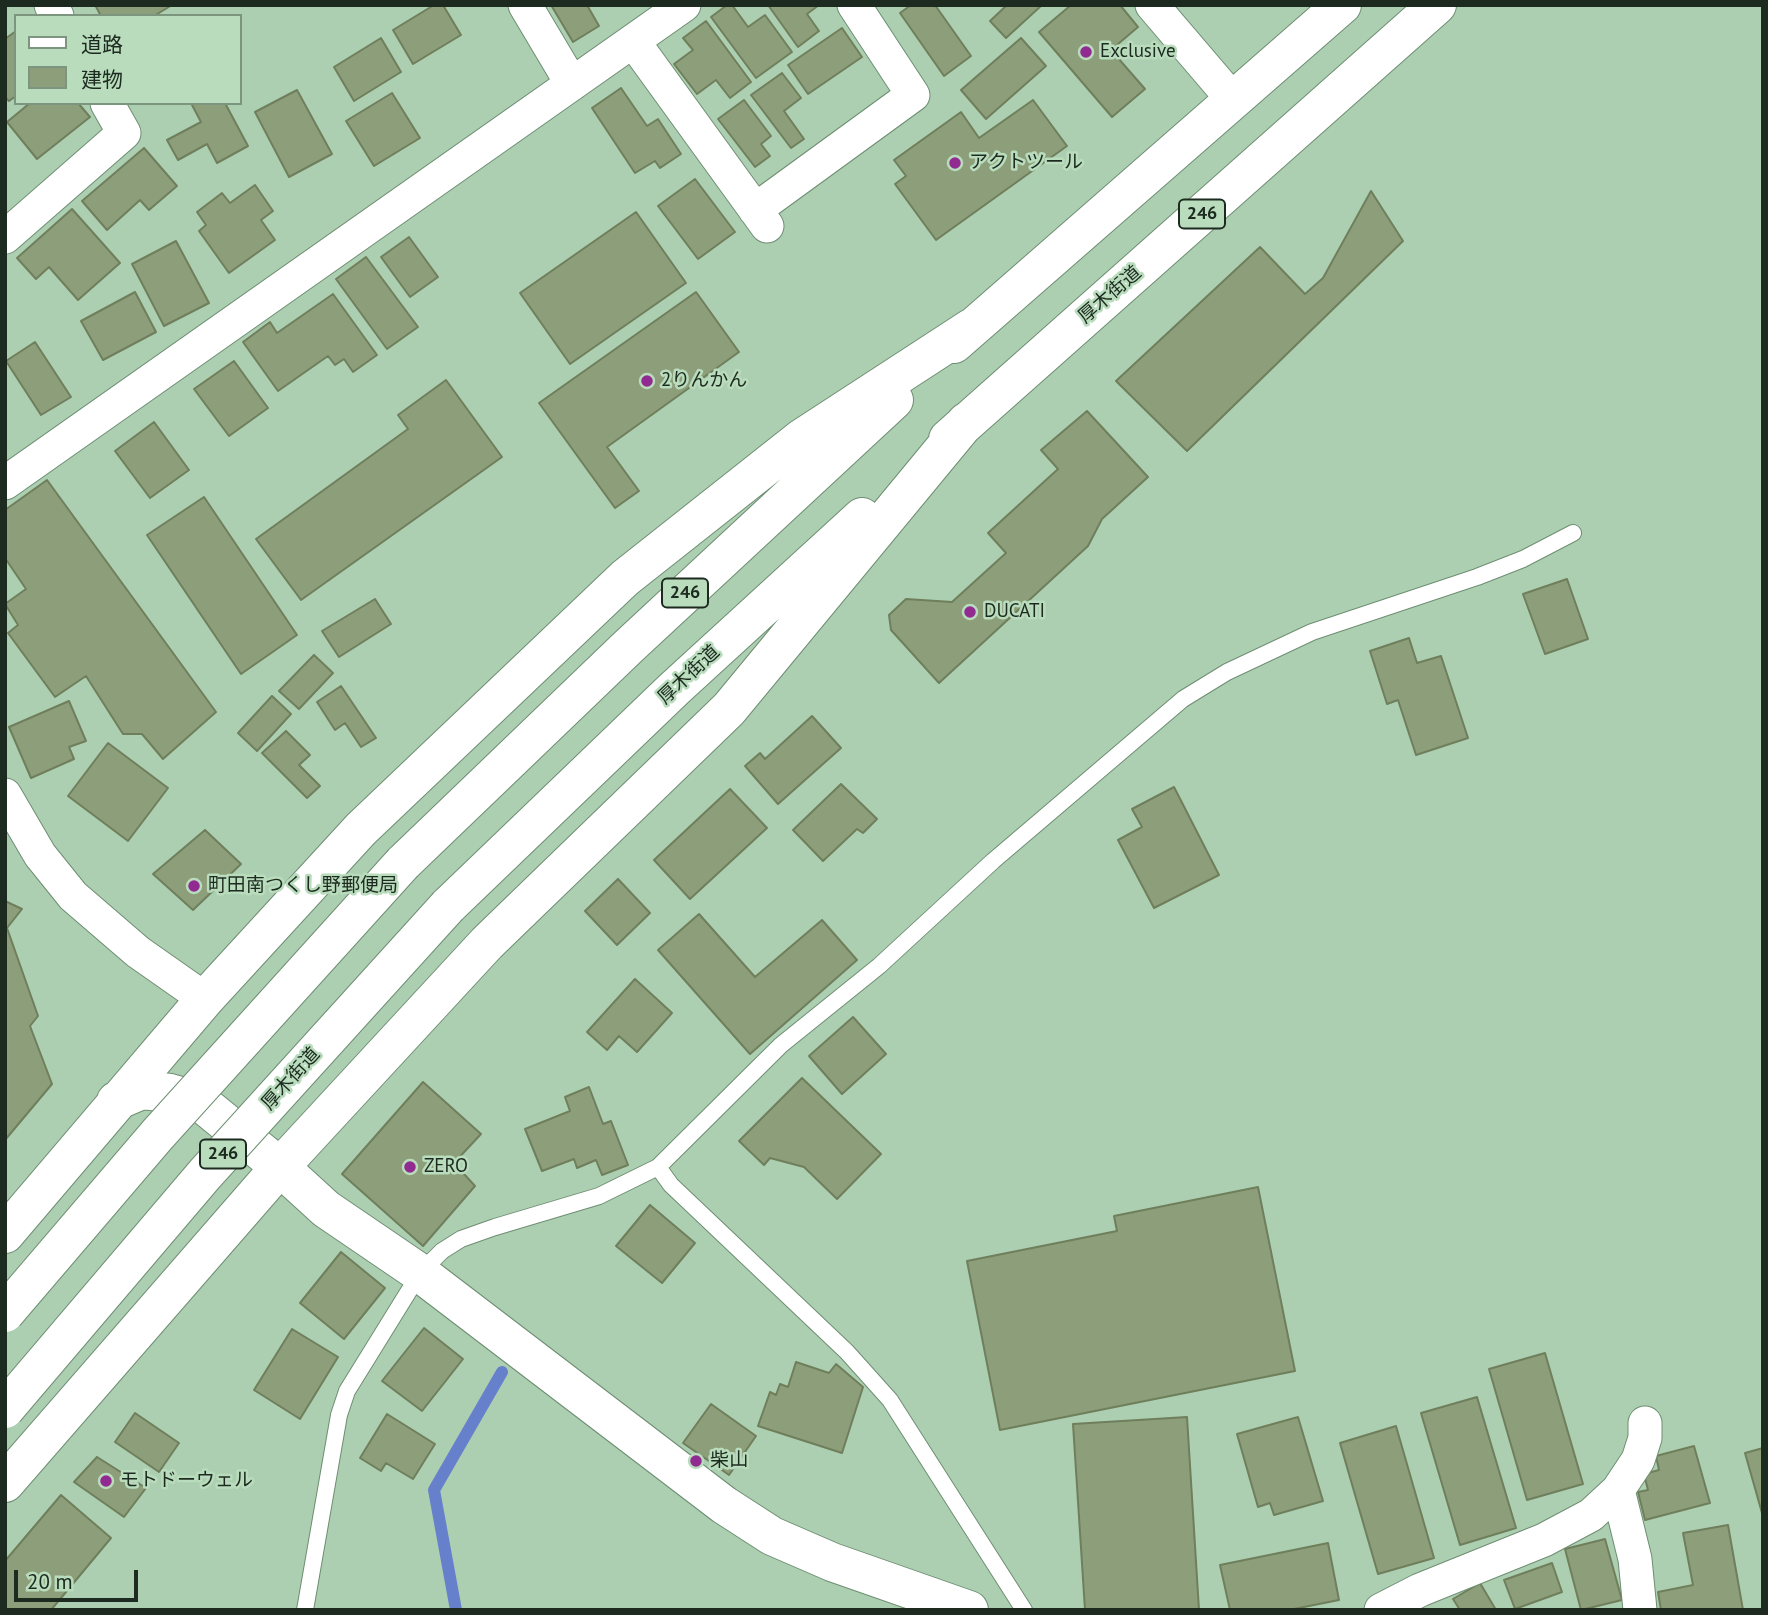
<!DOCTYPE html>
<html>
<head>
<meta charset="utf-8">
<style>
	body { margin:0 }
	#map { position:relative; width:1768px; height:1615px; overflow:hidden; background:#accfb1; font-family:"PT Sans","Noto Sans JP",sans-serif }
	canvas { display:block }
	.frame { position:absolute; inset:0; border:7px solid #1d2a1f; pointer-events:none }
	.legend { position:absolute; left:14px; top:14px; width:228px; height:91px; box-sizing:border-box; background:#b9dcbd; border:2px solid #7b957e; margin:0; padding:9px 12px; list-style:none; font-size:21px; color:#1d2a1f }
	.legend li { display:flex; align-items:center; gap:14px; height:35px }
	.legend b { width:35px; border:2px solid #7b957e }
	.scale { position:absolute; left:14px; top:1570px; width:124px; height:32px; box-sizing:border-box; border:4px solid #1d2a1f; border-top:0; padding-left:9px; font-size:21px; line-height:24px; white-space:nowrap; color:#1d2a1f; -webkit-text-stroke:5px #b9dcbd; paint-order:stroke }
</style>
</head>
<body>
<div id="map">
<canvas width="1768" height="1615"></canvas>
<div class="frame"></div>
<ul class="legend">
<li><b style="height:9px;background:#fff"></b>道路</li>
<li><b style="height:19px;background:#8d9e7a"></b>建物</li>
</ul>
<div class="scale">20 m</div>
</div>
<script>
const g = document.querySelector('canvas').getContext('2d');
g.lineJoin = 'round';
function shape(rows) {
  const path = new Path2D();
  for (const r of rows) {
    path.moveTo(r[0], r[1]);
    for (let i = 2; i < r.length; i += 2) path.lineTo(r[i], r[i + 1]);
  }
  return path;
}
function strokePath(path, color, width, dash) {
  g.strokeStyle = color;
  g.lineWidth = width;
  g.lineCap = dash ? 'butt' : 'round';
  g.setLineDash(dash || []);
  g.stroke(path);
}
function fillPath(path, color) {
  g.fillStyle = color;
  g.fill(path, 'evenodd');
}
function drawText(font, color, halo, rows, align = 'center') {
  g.font = font + ' "PT Sans","Noto Sans JP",sans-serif';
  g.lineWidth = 5;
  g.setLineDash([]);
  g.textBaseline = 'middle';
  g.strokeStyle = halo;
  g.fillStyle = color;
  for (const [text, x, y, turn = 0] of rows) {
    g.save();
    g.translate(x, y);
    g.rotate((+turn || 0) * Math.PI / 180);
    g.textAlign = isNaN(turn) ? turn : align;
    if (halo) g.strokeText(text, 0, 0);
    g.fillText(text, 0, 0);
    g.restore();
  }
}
strokePath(shape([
	[456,1610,434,1490,502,1372]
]), '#6680cc', 12);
const building = shape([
	[95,5,172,5,154,16,101,16,95,5],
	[434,5,443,5,461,35,413,64,393,30,434,5],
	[551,5,587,5,599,26,573,42,551,5],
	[727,5,732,5,748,27,765,15,792,52,756,78,711,17,727,5],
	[768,5,819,5,807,14,819,31,798,47,768,5],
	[911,5,935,5,971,56,944,76,900,13,911,5],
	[1007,5,1042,5,1006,38,990,21,1007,5],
	[1071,5,1120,5,1138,27,1111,50,1145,89,1112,117,1039,32,1071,5],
	[706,21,751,82,730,98,716,80,697,94,674,64,693,50,683,38,706,21],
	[842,28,862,57,808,94,788,65,842,28],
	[16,31,16,96,9,101,5,97,5,39,16,31],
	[381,38,401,72,354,101,334,67,381,38],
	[1021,38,1046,66,986,119,961,90,1021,38],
	[782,73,801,98,784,111,804,139,791,148,751,95,782,73],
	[621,88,647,126,658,119,681,154,660,168,655,161,635,173,592,108,621,88],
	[297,90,332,154,289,177,255,112,297,90],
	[392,93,420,138,374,166,346,121,392,93],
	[744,100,771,136,761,144,770,156,755,167,718,119,744,100],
	[1033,100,1067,146,936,240,895,184,906,176,894,160,961,112,979,138,1033,100],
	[30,103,78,103,90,117,37,159,7,122,30,103],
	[191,103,225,103,248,146,217,163,207,144,178,160,167,140,201,122,191,103],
	[144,148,177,186,149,210,140,200,107,230,82,201,144,148],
	[695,179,735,232,698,259,658,206,695,179],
	[255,185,273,211,261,220,275,240,229,273,199,231,206,225,197,212,222,193,230,203,255,185],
	[1371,191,1403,241,1187,451,1116,381,1260,247,1305,294,1323,278,1371,191],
	[72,209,120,263,78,300,49,267,36,279,17,258,72,209],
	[636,212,686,283,570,364,520,293,636,212],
	[409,237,438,277,410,297,381,257,409,237],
	[176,241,209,303,164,326,132,264,176,241],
	[366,257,418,327,387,349,336,279,366,257],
	[135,292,156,332,103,360,81,321,135,292],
	[696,292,739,352,607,447,639,491,615,508,539,403,696,292],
	[333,294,377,355,353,372,344,359,335,365,328,356,278,391,243,342,270,322,277,333,333,294],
	[35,342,71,397,41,415,6,361,35,342],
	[234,361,268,408,229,436,194,389,234,361],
	[446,380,502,457,301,600,256,539,408,429,398,415,446,380],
	[1087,411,1148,477,1102,519,1088,546,939,683,891,630,889,615,906,599,952,602,1006,553,988,533,1058,469,1041,450,1087,411],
	[154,422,189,470,150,498,115,451,154,422],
	[47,480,216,712,163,759,142,734,123,734,86,676,55,697,8,633,18,625,5,604,26,589,5,558,5,510,47,480],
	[204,497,297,635,241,674,147,535,204,497],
	[1567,579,1588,639,1545,654,1523,594,1567,579],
	[375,599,391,624,339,657,322,631,375,599],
	[1409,638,1417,663,1441,656,1468,738,1416,755,1398,700,1387,704,1370,651,1409,638],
	[314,655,333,673,299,709,279,691,314,655],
	[341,686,376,738,361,747,345,723,335,730,317,702,341,686],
	[272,696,291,714,257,751,238,733,272,696],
	[69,701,86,741,69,747,74,759,31,778,9,727,69,701],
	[812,716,841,748,778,804,745,766,760,753,765,759,812,716],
	[286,731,310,755,299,765,320,786,307,798,262,753,286,731],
	[108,743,168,788,128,841,68,796,108,743],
	[841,784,877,819,863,833,857,829,823,861,793,830,841,784],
	[1174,787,1219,875,1154,908,1118,840,1142,827,1132,809,1174,787],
	[730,789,767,828,690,899,654,860,730,789],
	[205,830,241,864,193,910,153,874,205,830],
	[618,879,650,913,617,945,585,911,618,879],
	[5,901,22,909,7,928,38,1016,30,1026,52,1084,5,1140,5,901],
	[699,914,755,977,822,920,857,960,750,1054,658,950,699,914],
	[635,979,672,1013,637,1052,619,1036,607,1050,587,1032,635,979],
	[853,1017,886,1054,842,1094,809,1056,853,1017],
	[802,1078,881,1154,837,1199,804,1167,770,1158,764,1165,739,1141,802,1078],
	[423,1082,481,1134,454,1163,475,1186,423,1246,342,1174,423,1082],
	[589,1087,603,1124,611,1121,628,1165,602,1175,596,1160,577,1168,574,1159,542,1171,525,1129,570,1111,565,1097,589,1087],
	[1258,1187,1295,1371,1000,1430,967,1261,1117,1231,1114,1216,1258,1187],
	[650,1205,695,1243,662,1283,616,1246,650,1205],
	[341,1252,385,1288,344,1339,300,1303,341,1252],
	[424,1328,463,1359,422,1411,382,1381,424,1328],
	[292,1329,338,1357,300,1419,254,1390,292,1329],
	[1545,1353,1583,1484,1527,1500,1489,1369,1545,1353],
	[796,1362,829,1373,836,1364,863,1387,842,1453,758,1426,770,1392,776,1395,780,1384,788,1387,796,1362],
	[1477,1397,1516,1528,1460,1545,1421,1413,1477,1397],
	[711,1404,756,1436,729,1475,683,1443,711,1404],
	[135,1413,179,1443,159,1472,115,1442,135,1413],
	[387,1414,435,1444,413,1479,386,1463,381,1471,360,1458,387,1414],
	[1187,1417,1199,1610,1085,1610,1073,1424,1187,1417],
	[1298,1417,1323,1501,1274,1515,1270,1503,1258,1507,1237,1434,1298,1417],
	[1396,1426,1434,1558,1378,1574,1340,1443,1396,1426],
	[1694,1446,1710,1503,1645,1520,1638,1492,1648,1490,1644,1474,1659,1470,1656,1456,1694,1446],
	[1763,1448,1763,1513,1762,1513,1745,1453,1763,1448],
	[97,1457,146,1488,124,1517,74,1482,97,1457],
	[61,1495,111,1538,51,1610,5,1610,5,1561,61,1495],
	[1728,1525,1743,1610,1661,1610,1658,1592,1693,1585,1683,1533,1728,1525],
	[1605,1539,1622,1600,1581,1610,1565,1549,1605,1539],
	[1328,1543,1339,1600,1289,1610,1230,1610,1220,1565,1328,1543],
	[1552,1563,1562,1592,1515,1609,1504,1580,1552,1563],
	[1480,1583,1496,1610,1460,1610,1453,1599,1480,1583]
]);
fillPath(building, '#8d9e7a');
strokePath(building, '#6f7f5c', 2);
const lane = shape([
	[658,1167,671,1185,847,1352,890,1400,1024,1610],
	[305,1610,339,1415,347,1391,420,1273,442,1251,461,1239,495,1227,599,1196,658,1167,781,1045,879,966,993,861,1183,699,1227,672,1312,632,1477,577,1523,559,1573,533]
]);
const street = shape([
	[51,5,57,16],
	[525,5,572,84],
	[1152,5,1234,101],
	[633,41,767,226],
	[755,210,913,95,854,5],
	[5,237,124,133,107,103],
	[5,483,684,5],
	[5,795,40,855,73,896,138,952,205,999],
	[1618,1490,1635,1559,1640,1610],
	[1381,1610,1420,1590,1544,1540,1591,1515,1618,1490,1638,1460,1645,1438,1645,1423]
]);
const secondary = shape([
	[280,1167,326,1209,420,1273,724,1505,772,1536,832,1562,969,1610]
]);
const highway = shape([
	[954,344,1342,5],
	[948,439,1437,5],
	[403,863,628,647,894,400],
	[448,906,674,689,862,517],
	[116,1101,142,1090,170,1093,199,1101,280,1167],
	[5,1234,205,999,361,829,625,578,802,438,971,328],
	[5,1483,280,1167,487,943,729,709,966,422]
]);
strokePath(lane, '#6e8e72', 18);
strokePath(street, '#6e8e72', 35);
strokePath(secondary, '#6e8e72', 40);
strokePath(highway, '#6e8e72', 40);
strokePath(lane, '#fff', 16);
strokePath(street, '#fff', 33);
strokePath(secondary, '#fff', 38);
strokePath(highway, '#fff', 38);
const highwayBridge = shape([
	[5,1313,158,1134,403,863],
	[5,1409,205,1174,448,906]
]);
strokePath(highwayBridge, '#6e8e72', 40, []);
strokePath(highwayBridge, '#fff', 38);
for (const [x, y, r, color] of [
	[1086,52,7,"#922b91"],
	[955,163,7,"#922b91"],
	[647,381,7,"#922b91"],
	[970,612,7,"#922b91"],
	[194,886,7,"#922b91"],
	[410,1167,7,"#922b91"],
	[696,1461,7,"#922b91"],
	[106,1481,7,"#922b91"]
]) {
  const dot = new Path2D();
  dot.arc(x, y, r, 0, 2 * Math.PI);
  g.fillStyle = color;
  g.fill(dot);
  strokePath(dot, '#b9dcbd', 2.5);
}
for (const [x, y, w] of [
	[1202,214,46],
	[685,593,46],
	[223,1154,46]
]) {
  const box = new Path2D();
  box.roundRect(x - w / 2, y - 14.5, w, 29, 5);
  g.fillStyle = '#b9dcbd';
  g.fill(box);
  strokePath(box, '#1d2a1f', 2);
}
drawText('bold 18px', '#1d2a1f', null, [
	["246",1202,214],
	["246",685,593],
	["246",223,1154]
]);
drawText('19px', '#1d2a1f', '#b9dcbd', [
	["Exclusive",1100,52],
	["アクトツール",969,163],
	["2りんかん",661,381],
	["DUCATI",984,612],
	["町田南つくし野郵便局",208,886],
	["ZERO",424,1167],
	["柴山",710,1461],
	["モトドーウェル",120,1481]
], 'left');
drawText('19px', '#1d2a1f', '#b9dcbd', [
	["厚木街道",1110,295,-41],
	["厚木街道",689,675,-43],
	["厚木街道",291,1079,-48]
]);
</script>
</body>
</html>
